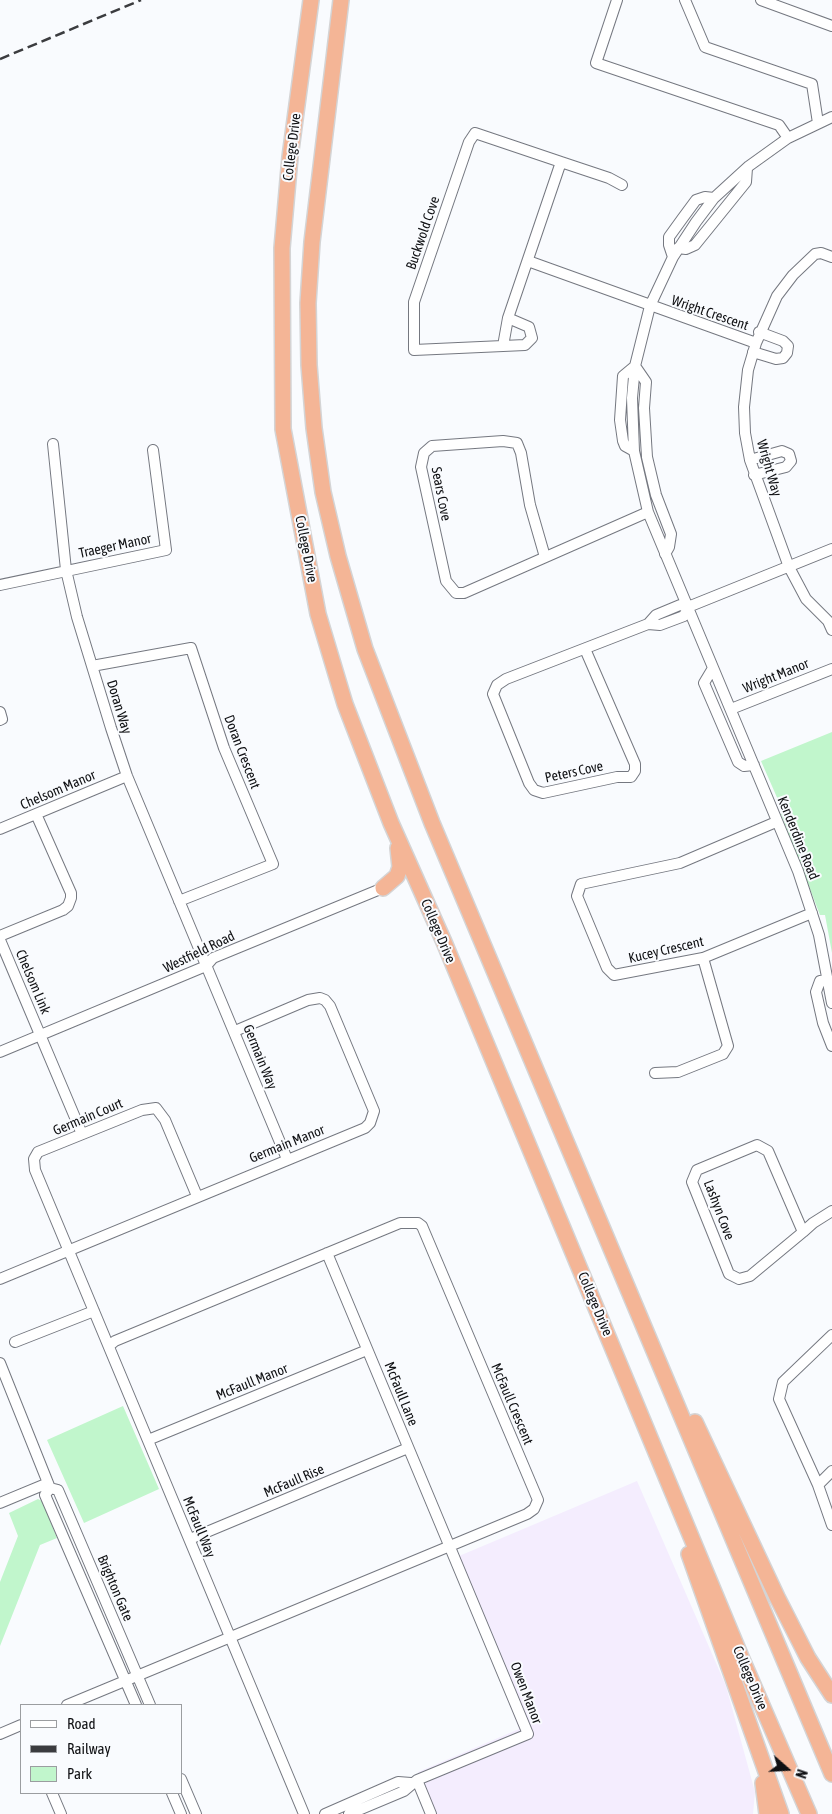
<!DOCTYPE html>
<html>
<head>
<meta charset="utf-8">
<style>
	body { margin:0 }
	#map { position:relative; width:832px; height:1814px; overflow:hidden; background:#f9fbfe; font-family:"Asap Condensed",sans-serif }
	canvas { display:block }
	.legend { position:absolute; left:20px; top:1704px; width:162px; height:90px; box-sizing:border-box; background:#f9fbfe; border:1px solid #9b9da0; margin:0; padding:6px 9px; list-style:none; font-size:15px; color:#0f1013 }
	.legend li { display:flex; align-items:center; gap:10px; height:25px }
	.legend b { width:25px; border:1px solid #9b9da0 }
	.north { position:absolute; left:762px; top:1744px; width:50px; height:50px; -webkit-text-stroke:4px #f9fbfe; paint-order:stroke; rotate:109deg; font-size:14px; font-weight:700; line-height:20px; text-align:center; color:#0f1013 }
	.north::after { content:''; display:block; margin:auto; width:18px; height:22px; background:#0f1013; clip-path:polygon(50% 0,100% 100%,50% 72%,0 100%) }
</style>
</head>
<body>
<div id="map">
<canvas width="832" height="1814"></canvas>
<ul class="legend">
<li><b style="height:6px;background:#fff"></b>Road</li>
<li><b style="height:6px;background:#3b3c3f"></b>Railway</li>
<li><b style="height:14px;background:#c1f6cc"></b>Park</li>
</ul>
<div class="north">N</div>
</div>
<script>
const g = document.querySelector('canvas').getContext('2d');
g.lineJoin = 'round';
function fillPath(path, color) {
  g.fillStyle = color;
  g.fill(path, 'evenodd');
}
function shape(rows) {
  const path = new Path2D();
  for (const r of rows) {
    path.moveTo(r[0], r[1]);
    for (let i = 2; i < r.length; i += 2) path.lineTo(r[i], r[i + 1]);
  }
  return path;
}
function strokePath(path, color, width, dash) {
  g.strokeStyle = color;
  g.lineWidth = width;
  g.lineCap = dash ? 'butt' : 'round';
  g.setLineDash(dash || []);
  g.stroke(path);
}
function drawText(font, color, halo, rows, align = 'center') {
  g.font = font + ' "Asap Condensed",sans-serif';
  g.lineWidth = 4;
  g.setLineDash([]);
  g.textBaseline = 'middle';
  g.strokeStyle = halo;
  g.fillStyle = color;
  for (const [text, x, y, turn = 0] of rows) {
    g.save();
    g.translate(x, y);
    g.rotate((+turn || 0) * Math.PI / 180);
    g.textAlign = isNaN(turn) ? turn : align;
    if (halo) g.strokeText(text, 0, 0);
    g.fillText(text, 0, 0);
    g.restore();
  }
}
fillPath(shape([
	[637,1481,726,1686,755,1792,753,1814,434,1814,418,1772,519,1729,452,1559]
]), '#f4edfe');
fillPath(shape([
	[832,732,832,953,825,915,820,915,781,814,786,812,779,802,761,761],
	[123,1406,159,1489,84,1523,47,1440],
	[38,1499,42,1501,57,1538,40,1545,0,1646,0,1582,18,1536,9,1513]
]), '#c1f6cc');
const minor = shape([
	[617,0,596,63,779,125,788,138],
	[685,0,705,47,812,84,818,123],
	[761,0,832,26],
	[832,117,788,138,749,166,714,198,696,222,673,257,650,306,635,366,632,398,634,451,648,512,798,871,819,935,832,1003],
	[475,133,561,162,508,318,503,346,414,350,414,302,469,142,475,133],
	[561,162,609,178,622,185],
	[678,248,686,249,695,245,746,182,747,168],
	[673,257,669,245,669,237,682,219,696,200,705,197,714,198],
	[528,261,756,343,777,296,793,275,815,254,821,253,832,257],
	[756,343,748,370,744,407,745,433,750,460,789,567,806,599,828,621,832,630],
	[503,346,525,345,532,338,529,327,508,318],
	[753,352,776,359,783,358,787,353,788,346,783,341,759,332],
	[635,366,646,382,644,408,647,457,656,495,671,534,669,547,665,554],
	[53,444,66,570,77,617,111,728,127,776,287,1159],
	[634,451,625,446,623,441,620,420,623,376,635,366],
	[750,460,782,451,789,454,791,461,786,467,754,475],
	[545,557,530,505,521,453,517,443,503,441,432,446,424,453,421,467,446,581,456,593,464,593,648,512],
	[0,585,166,550,153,450],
	[688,607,832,549],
	[648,624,660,625,684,616,688,607],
	[585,649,635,764,635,771,631,777,617,777,543,793,534,790,529,783,493,694,497,685,506,679,648,624,656,615,680,605,688,607],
	[92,666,191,648,224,748,273,864,179,901],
	[713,668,704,683,738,762,744,766,754,765],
	[731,709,832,669],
	[0,712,2,719,0,720],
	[776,822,680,863,581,884,577,896,607,968,614,975,703,958,812,913],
	[0,829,127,776],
	[0,936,63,910,68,906,71,898,71,893,36,814],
	[0,940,82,1134],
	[827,980,820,981,816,992,823,1023,832,1046],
	[0,1052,206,966,213,958,383,888],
	[655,1073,678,1072,723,1054,728,1046,703,958],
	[197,1196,165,1120,156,1108,142,1110,38,1152,34,1159,35,1170,304,1814],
	[803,1232,768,1151,757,1145,697,1170,692,1182,729,1274,739,1279,750,1276,803,1232,813,1223,832,1211],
	[327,1253,528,1734,417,1780,404,1791,349,1814],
	[0,1279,365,1128,370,1123,374,1111,330,1006,325,1000,320,998,308,1000,235,1031],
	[832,1335,783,1382,779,1399,818,1485,832,1525],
	[15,1342,94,1311],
	[0,1363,50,1488],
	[148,1440,367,1350],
	[818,1485,832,1471],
	[50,1488,58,1490,150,1705],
	[50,1488,45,1495,136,1705],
	[0,1503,48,1483],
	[190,1539,408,1448],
	[67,1705,527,1514,534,1509,538,1500,422,1226,418,1223,400,1223,115,1341,109,1346],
	[0,1734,21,1725],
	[181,1779,196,1814],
	[417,1780,431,1814],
	[52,1793,61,1814],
	[172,1793,181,1814],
	[325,1814,398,1782,411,1783]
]);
const highway = shape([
	[311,0,290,157,282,248,283,429,318,614,345,704,391,823,444,942,741,1657,809,1814],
	[341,0,312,242,308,303,309,365,314,428,323,492,338,556,365,649,432,823,832,1774],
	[383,888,397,876,400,867,398,848],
	[695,1422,777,1597,808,1658,832,1695],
	[689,1554,781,1814],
	[763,1783,767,1814]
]);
strokePath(minor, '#757880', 12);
strokePath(highway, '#d4d4d5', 18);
strokePath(minor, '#fff', 10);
strokePath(highway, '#f4b596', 15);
strokePath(shape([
	[0,59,141,0]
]), '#3b3c3f', 2.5, [10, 5]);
drawText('14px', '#0f1013', '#f9fbfe', [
	["College Drive",292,147,-83],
	["Buckwold Cove",423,233,-71],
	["Wright Crescent",710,313,19],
	["Wright Way",769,468,74],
	["Sears Cove",441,494,79],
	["Traeger Manor",115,546,-12],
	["College Drive",306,549,79],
	["Wright Manor",776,676,-22],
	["Doran Way",119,707,73],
	["Doran Crescent",242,752,69],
	["Peters Cove",574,772,-12],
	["Chelsom Manor",58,790,-23],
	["Kenderdine Road",798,838,68],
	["College Drive",438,931,67],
	["Kucey Crescent",666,950,-13],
	["Westfield Road",199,952,-26],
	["Chelsom Link",33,982,67],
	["Germain Way",260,1057,68],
	["Germain Court",88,1117,-23],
	["Germain Manor",287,1144,-22],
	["Lashyn Cove",719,1210,69],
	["College Drive",595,1304,67],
	["McFaull Manor",252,1382,-22],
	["McFaull Lane",401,1394,68],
	["McFaull Crescent",512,1404,67],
	["McFaull Rise",294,1481,-23],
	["McFaull Way",199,1527,68],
	["Brighton Gate",115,1588,67],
	["College Drive",750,1678,67],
	["Owen Manor",526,1693,69]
]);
</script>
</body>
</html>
